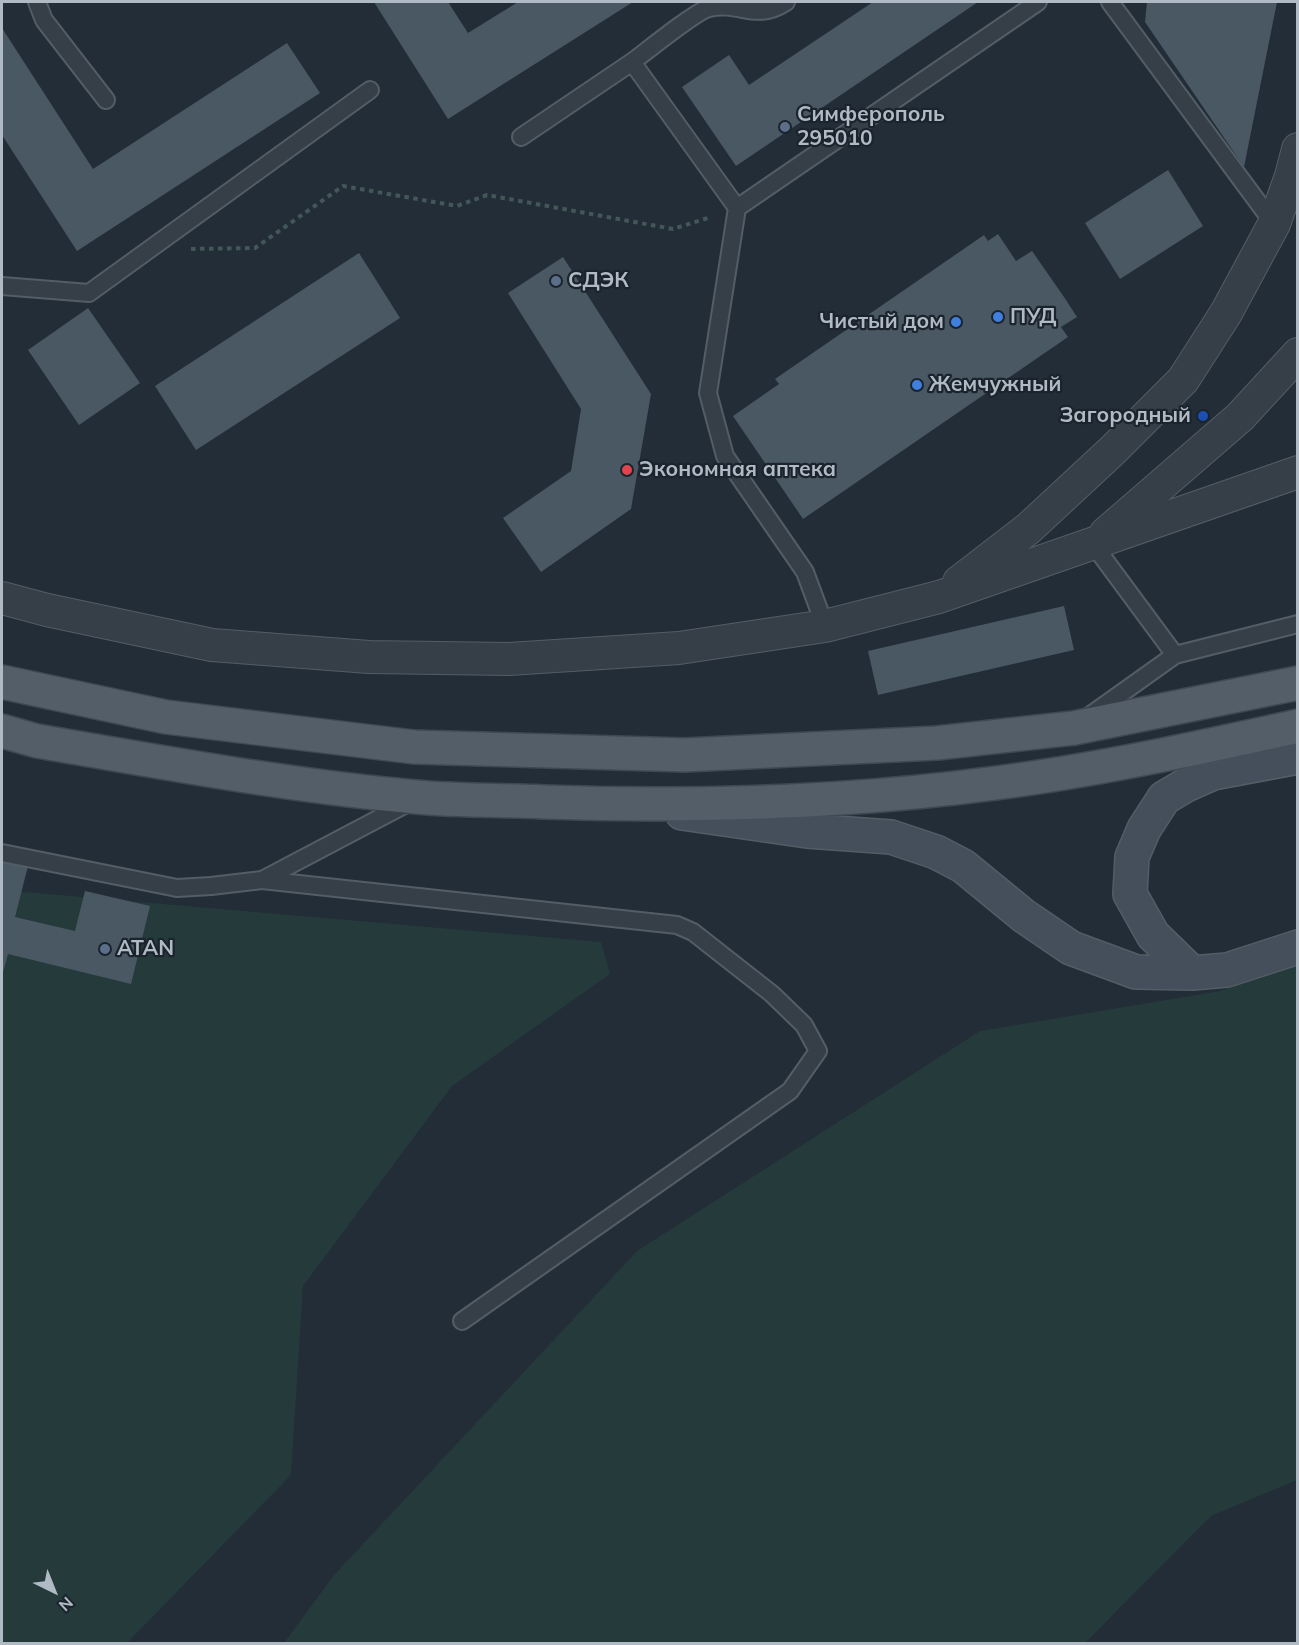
<!DOCTYPE html>
<meta charset="utf-8">
<style>
body{margin:0}
#map{position:relative;width:1299px;height:1645px;overflow:hidden;background:#222d38;font-family:Mulish,sans-serif}
canvas{display:block}
.frame{position:absolute;inset:0;border:3px solid #b0bac5;pointer-events:none}
.north{position:absolute;left:24px;top:1561px;width:60px;height:60px;-webkit-text-stroke:4px #1b242d;paint-order:stroke;rotate:137deg;font-size:16px;font-weight:700;line-height:24px;text-align:center;color:#b0bac5}
.north::after{content:'';display:block;margin:auto;width:21px;height:27px;background:#b0bac5;clip-path:polygon(50% 0,100% 100%,50% 72%,0 100%)}
</style>
<div id="map">
<canvas width="1299" height="1645"></canvas>
<div class="frame"></div>
<div class="north">N</div>
</div>
<script>
const ctx = document.querySelector('canvas').getContext('2d');
ctx.lineJoin = 'round';
function fill(path, color) { ctx.fillStyle = color; ctx.fill(path, 'evenodd'); }
function strokePath(path, color, width, dash) { ctx.strokeStyle = color; ctx.lineWidth = width; ctx.lineCap = dash ? 'butt' : 'round'; ctx.setLineDash(dash || []); ctx.stroke(path); }
function drawText(font, color, halo, rows, align = 'center') {
  ctx.font = font + ' Mulish,sans-serif'; ctx.lineWidth = 4.5; ctx.setLineDash([]); ctx.textBaseline = 'middle'; ctx.strokeStyle = halo; ctx.fillStyle = color; for (const [text, x, y, turn = 0] of rows) {
    ctx.save(); ctx.translate(x, y); ctx.rotate((+turn || 0) * Math.PI / 180); ctx.textAlign = isNaN(turn) ? turn : align; if (halo) ctx.strokeText(text, 0, 0); ctx.fillText(text, 0, 0); ctx.restore();
  }
}
fill(new Path2D(`
 M 2,890 L 601,942 L 610,974 L 452,1086 L 303,1286 L 291,1475 L 127,1643 L 2,1643 Z
 M 1297,966 L 1297,1480 L 1211,1516 L 1085,1643 L 284,1643 L 334,1575 L 637,1251 L 980,1031 L 1220,991 Z`), '#253a3a');
fill(new Path2D(`
 M 374,2 L 448,2 L 468,33 L 518,2 L 633,2 L 448,119 Z
 M 873,2 L 978,2 L 736,166 L 682,87 L 729,55 L 749,85 Z
 M 1147,2 L 1277,2 L 1244,167 L 1145,22 Z
 M 2,28 L 93,169 L 287,43 L 320,93 L 77,251 L 2,135 Z
 M 1168,170 L 1203,226 L 1120,279 L 1085,223 Z
 M 998,234 L 1016,261 L 1032,251 L 1064,297 L 1077,317 L 1061,327 L 1068,337 L 803,519 L 733,416 L 779,384 L 775,379 L 984,235 L 988,241 Z
 M 359,253 L 400,318 L 196,450 L 155,386 Z
 M 563,257 L 651,394 L 631,509 L 541,572 L 503,518 L 571,471 L 581,409 L 508,293 Z
 M 88,308 L 140,383 L 79,425 L 28,350 Z
 M 1064,606 L 1074,650 L 878,695 L 868,651 Z
 M 2,860 L 28,866 L 15,917 L 75,931 L 85,891 L 150,906 L 131,984 L 8,954 L 2,976 Z`), '#4a5864');
const lane = new Path2D(`
 M 37,2 L 44,20 L 106,100
 M 1110,2 L 1274,224
 M 632,62 C 647,51 696,11 709,8 C 741,1 755,22 786,2
 M 521,137 L 632,62 L 737,208
 M 2,286 L 89,293 L 370,90
 M 1093,544 L 1175,655
 M 825,626 L 805,572 L 725,456 L 708,393 L 737,208 L 1038,2
 M 1088,717 L 1175,655 L 1298,624
 M 2,853 L 177,888 L 211,886 L 262,880 L 412,801
 M 262,880 L 677,925 L 693,932 L 772,994 L 804,1025 L 818,1051 L 790,1091 L 462,1321`);
const street = new Path2D(`
 M 1106,533 L 1240,417 L 1298,354
 M 959,582 L 1029,528 L 1113,450 L 1183,380 L 1226,313 L 1274,224 L 1291,176 L 1298,149
 M 2,598 L 47,610 L 212,645 L 369,657 L 509,659 L 679,648 L 825,626 L 939,597 L 1298,472`);
const secondary = new Path2D(`
 M 682,813 L 807,831 L 891,837 L 936,852 L 963,866 L 1024,916 L 1071,948 L 1136,972 L 1192,973 L 1227,970 L 1298,947
 M 1192,973 L 1153,935 L 1130,894 L 1132,857 L 1144,829 L 1164,798 L 1186,785 L 1213,773 L 1298,757`);
const primary = new Path2D(`
 M 2,682 L 166,717 L 414,747 L 685,755 L 937,743 L 1074,728 L 1298,683
 M 2,731 L 37,741 C 163,762 289,786 416,797 C 459,801 502,800 544,802 C 695,807 846,803 996,783 C 1098,770 1198,748 1298,726`);
strokePath(lane, '#535d66', 20);
strokePath(street, '#535d66', 34);
strokePath(secondary, '#535d66', 36);
strokePath(primary, '#3f4852', 36);
strokePath(new Path2D(`
 M 191,249 L 255,248 L 343,186 L 457,206 L 487,195 L 673,229 L 711,217`), '#445758', 4, [4.5, 4.5]);
strokePath(lane, '#363f48', 16);
strokePath(street, '#363f48', 32);
strokePath(secondary, '#444f5b', 33);
strokePath(primary, '#545e68', 33);
for (const [x, y, r, color] of [
 [785,127,6,"#5c6f8a"],
 [556,281,6,"#5c6f8a"],
 [998,317,6,"#3f7fe0"],
 [956,322,6,"#3f7fe0"],
 [917,385,6,"#3f7fe0"],
 [1203,416,6,"#1a4fb4"],
 [627,470,6,"#e0444e"],
 [105,949,6,"#5c6f8a"]
]) { const dot = new Path2D(); dot.arc(x, y, r, 0, 2 * Math.PI); ctx.fillStyle = color; ctx.fill(dot); strokePath(dot, '#1b242d', 2); }
drawText('bold 21px', '#b0bac5', '#1b242d', [
 ["Симферополь",797,115],
 ["295010",797,139],
 ["СДЭК",568,281],
 ["ПУД",1010,317],
 ["Чистый дом",944,322,"right"],
 ["Жемчужный",929,385],
 ["Загородный",1191,416,"right"],
 ["Экономная аптека",639,470],
 ["ATAN",117,949]
], 'left');
</script>
